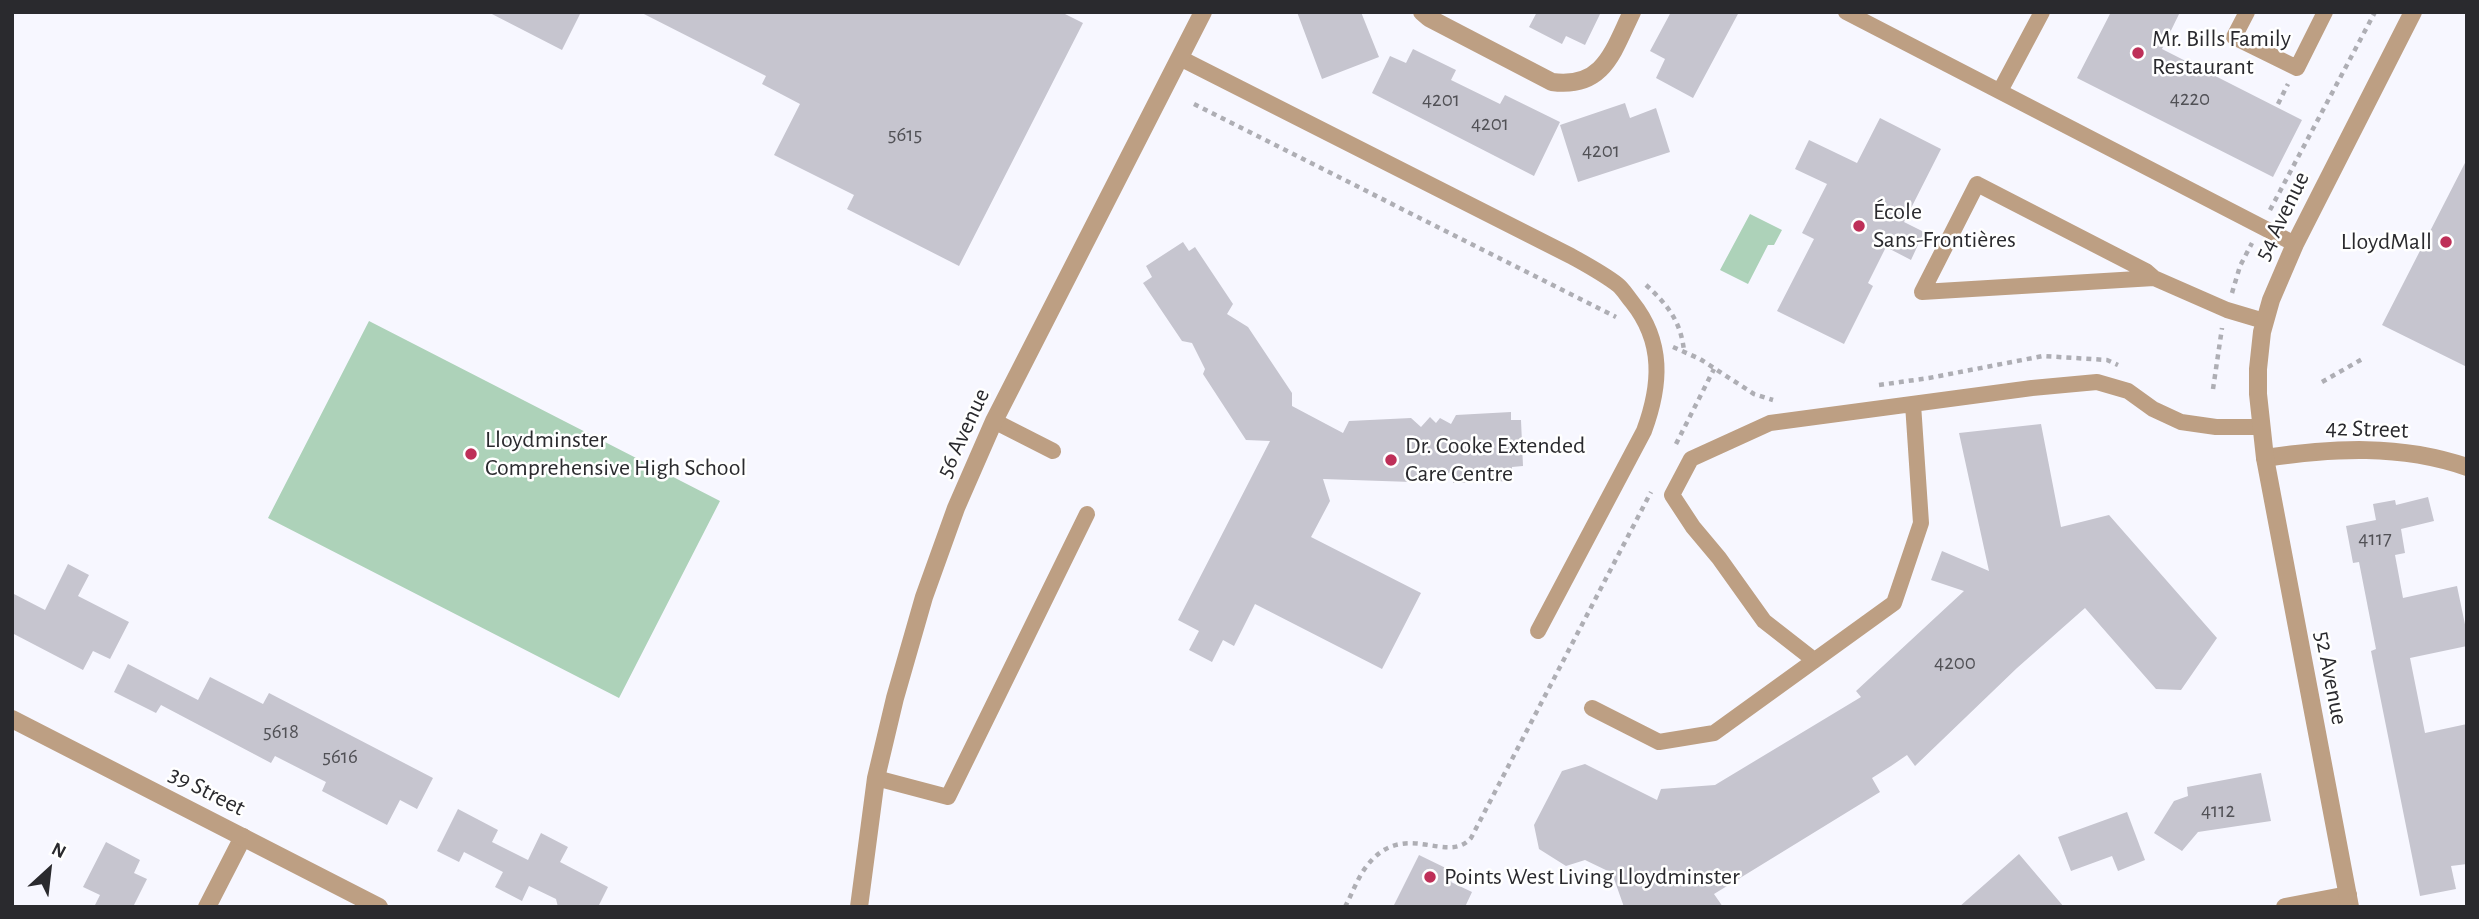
<!DOCTYPE html>
<meta charset="utf-8">
<style>
body{margin:0}
#map{position:relative;width:2479px;height:919px;overflow:hidden;background:#f7f7ff;font-family:"Alegreya Sans",sans-serif}
canvas{display:block}
.frame{position:absolute;inset:0;border:14px solid #2a2a2e;pointer-events:none}
.north{position:absolute;left:14px;top:835px;width:70px;height:70px;-webkit-text-stroke:5px #fff;paint-order:stroke;rotate:27deg;font-size:19px;font-weight:700;line-height:28px;text-align:center;color:#2a2a2e}
.north::after{content:'';display:block;margin:auto;width:24px;height:32px;background:#2a2a2e;clip-path:polygon(50% 0,100% 100%,50% 72%,0 100%)}
</style>
<div id="map">
<canvas width="2479" height="919"></canvas>
<div class="frame"></div>
<div class="north">N</div>
</div>
<script>
const ctx = document.querySelector('canvas').getContext('2d');
ctx.lineJoin = 'round';
function fill(path, color) { ctx.fillStyle = color; ctx.fill(path, 'evenodd'); }
function strokePath(path, color, width, dash) { ctx.strokeStyle = color; ctx.lineWidth = width; ctx.lineCap = dash ? 'butt' : 'round'; ctx.setLineDash(dash || []); ctx.stroke(path); }
function drawText(font, color, halo, rows, align = 'center') {
  ctx.font = font + ' "Alegreya Sans",sans-serif'; ctx.lineWidth = 5; ctx.setLineDash([]); ctx.textBaseline = 'middle'; ctx.strokeStyle = halo; ctx.fillStyle = color; for (const [text, x, y, turn = 0] of rows) {
    ctx.save(); ctx.translate(x, y); ctx.rotate((+turn || 0) * Math.PI / 180); ctx.textAlign = isNaN(turn) ? turn : align; if (halo) ctx.strokeText(text, 0, 0); ctx.fillText(text, 0, 0); ctx.restore();
  }
}
fill(new Path2D(`
 M 1750,214 L 1782,230 L 1774,245 L 1768,245 L 1748,284 L 1720,270 Z
 M 369,321 L 720,501 L 619,698 L 268,518 Z`), '#add2b9');
fill(new Path2D(`
 M 488,12 L 581,12 L 562,50 Z
 M 640,12 L 1061,12 L 1083,23 L 959,266 L 847,209 L 854,195 L 774,155 L 800,104 L 762,84 L 766,76 Z
 M 1297,12 L 1361,12 L 1379,57 L 1322,79 Z
 M 1537,12 L 1601,12 L 1585,45 L 1566,36 L 1562,44 L 1529,27 Z
 M 1671,12 L 1739,12 L 1693,98 L 1656,78 L 1665,59 L 1650,51 Z
 M 2111,12 L 2180,12 L 2162,49 L 2302,120 L 2273,177 L 2077,78 Z
 M 1413,49 L 1456,70 L 1451,80 L 1500,104 L 1505,95 L 1560,122 L 1534,176 L 1372,93 L 1390,56 L 1406,63 Z
 M 1625,103 L 1630,118 L 1656,108 L 1670,152 L 1578,182 L 1560,125 Z
 M 1880,118 L 1941,149 L 1904,222 L 1924,232 L 1911,260 L 1886,247 L 1868,283 L 1873,286 L 1844,344 L 1777,311 L 1814,239 L 1802,233 L 1827,184 L 1795,169 L 1809,140 L 1857,163 Z
 M 2467,159 L 2467,367 L 2382,325 Z
 M 1183,242 L 1189,251 L 1195,247 L 1233,304 L 1227,314 L 1248,327 L 1292,393 L 1292,406 L 1343,433 L 1349,421 L 1411,418 L 1421,427 L 1430,417 L 1436,423 L 1440,418 L 1451,424 L 1456,415 L 1511,412 L 1511,420 L 1521,420 L 1523,466 L 1512,467 L 1512,481 L 1453,483 L 1453,473 L 1416,475 L 1412,482 L 1323,479 L 1330,501 L 1311,537 L 1421,593 L 1382,669 L 1255,604 L 1234,646 L 1223,640 L 1212,662 L 1189,650 L 1199,631 L 1178,620 L 1270,441 L 1246,440 L 1203,374 L 1205,369 L 1192,343 L 1182,341 L 1143,283 L 1152,277 L 1146,266 Z
 M 2041,424 L 2061,527 L 2109,515 L 2217,638 L 2181,690 L 2156,689 L 2085,608 L 2017,668 L 1915,766 L 1907,755 L 1891,766 L 1872,778 L 1880,792 L 1714,894 L 1723,907 L 1624,907 L 1612,873 L 1585,860 L 1566,866 L 1539,849 L 1534,825 L 1562,771 L 1585,764 L 1657,800 L 1661,789 L 1715,785 L 1861,697 L 1856,691 L 1964,591 L 1931,580 L 1942,551 L 1989,571 L 1959,433 Z
 M 2428,497 L 2434,521 L 2401,529 L 2405,553 L 2395,555 L 2403,598 L 2457,586 L 2467,634 L 2467,646 L 2410,658 L 2425,733 L 2467,724 L 2467,864 L 2451,866 L 2456,889 L 2420,896 L 2371,651 L 2376,649 L 2359,562 L 2353,563 L 2346,526 L 2376,520 L 2373,504 L 2395,500 L 2396,505 Z
 M 68,564 L 89,575 L 78,596 L 129,622 L 110,659 L 93,651 L 83,670 L 12,633 L 12,593 L 45,610 Z
 M 128,664 L 198,700 L 210,677 L 263,704 L 269,693 L 433,778 L 417,809 L 400,800 L 387,825 L 322,791 L 326,782 L 275,756 L 271,763 L 161,705 L 156,713 L 114,692 Z
 M 2261,773 L 2271,821 L 2198,832 L 2182,851 L 2154,833 L 2174,801 L 2188,796 L 2187,787 Z
 M 458,809 L 498,830 L 492,842 L 528,860 L 541,833 L 568,847 L 560,862 L 608,887 L 598,907 L 558,907 L 556,899 L 529,886 L 522,901 L 495,887 L 503,872 L 464,852 L 459,862 L 437,851 Z
 M 2127,812 L 2145,860 L 2118,871 L 2112,856 L 2071,871 L 2058,837 Z
 M 106,842 L 140,860 L 134,873 L 147,879 L 133,907 L 94,907 L 100,895 L 83,887 Z
 M 2019,854 L 2064,907 L 1959,907 Z
 M 1419,855 L 1456,873 L 1451,882 L 1472,892 L 1465,907 L 1393,907 Z`), '#c6c5cf');
strokePath(new Path2D(`
 M 1194,104 L 1616,317
 M 2278,104 L 2288,84
 M 2270,210 L 2375,12
 M 1646,285 C 1668,305 1681,322 1684,351
 M 2232,293 L 2240,266 L 2252,243
 M 1673,347 L 1700,359 L 1754,394 L 1773,400
 M 2322,382 L 2364,358
 M 1879,385 L 1929,378 L 2043,356 L 2107,360 L 2118,365
 M 2213,389 L 2222,328
 M 1676,444 L 1714,369
 M 1345,907 C 1352,894 1357,879 1366,867 C 1403,817 1447,866 1471,838 L 1651,492`), '#aeaeb4', 4.5, [5, 5]);
strokePath(new Path2D(`
 M 1846,12 L 2295,244
 M 2247,12 L 2234,37 L 2297,68 L 2325,12
 M 1180,58 L 1571,256 C 1587,265 1604,274 1618,285 C 1623,289 1627,296 1632,302 C 1664,342 1661,385 1644,431 L 1538,631
 M 2000,91 L 2042,12
 M 2154,278 L 1922,292 L 1977,184 L 2146,271 L 2154,278 L 2227,310 L 2264,321
 M 994,421 L 1053,451
 M 1814,660 L 1764,621 L 1719,558 L 1693,527 L 1672,495 L 1691,459 L 1770,423 L 2032,388 L 2097,382 L 2128,391 L 2153,409 L 2181,422 L 2216,427 L 2260,427
 M 1592,708 L 1659,742 L 1714,733 L 1894,603 L 1921,523 L 1913,404
 M 876,778 L 948,797 L 1087,514`), '#bd9f83', 16);
strokePath(new Path2D(`
 M 1422,12 L 1429,18 L 1552,82 C 1604,89 1613,51 1632,12
 M 2265,458 C 2333,448 2400,444 2467,467
 M 207,907 L 243,837
 M 2285,907 L 2348,895`), '#bd9f83', 18);
strokePath(new Path2D(`
 M 12,719 L 379,907
 M 859,907 L 876,778 L 895,698 L 924,597 L 956,508 L 994,421 L 1203,12
 M 2350,907 L 2265,458 L 2258,394 L 2258,369 L 2262,332 L 2271,300 L 2295,244 L 2413,12`), '#bd9f83', 18);
for (const [x, y, r, color] of [
 [2138,53,7,"#be2f58"],
 [1859,226,7,"#be2f58"],
 [2446,242,7,"#be2f58"],
 [471,454,7,"#be2f58"],
 [1391,460,7,"#be2f58"],
 [1430,877,7,"#be2f58"]
]) { const dot = new Path2D(); dot.arc(x, y, r, 0, 2 * Math.PI); ctx.fillStyle = color; ctx.fill(dot); strokePath(dot, '#fff', 2.5); }
drawText('21px', '#515156', null, [
 ["4220",2190,99],
 ["4201",1441,100],
 ["4201",1490,124],
 ["5615",905,135],
 ["4201",1601,151],
 ["4117",2375,539],
 ["4200",1955,663],
 ["5618",281,732],
 ["5616",340,757],
 ["4112",2218,811]
]);
drawText('24px', '#2a2a2e', '#fff', [
 ["Mr. Bills Family",2152,39],
 ["Restaurant",2152,67],
 ["École",1873,212],
 ["Sans-Frontières",1873,240],
 ["LloydMall",2432,242,"right"],
 ["Lloydminster",485,440],
 ["Comprehensive High School",485,468],
 ["Dr. Cooke Extended",1405,446],
 ["Care Centre",1405,474],
 ["Points West Living Lloydminster",1444,877]
], 'left');
drawText('24px', '#2a2a2e', '#fff', [
 ["54 Avenue",2282,216,-64],
 ["42 Street",2367,429,2],
 ["56 Avenue",963,433,-65],
 ["52 Avenue",2331,678,79],
 ["39 Street",207,791,27]
]);
</script>
